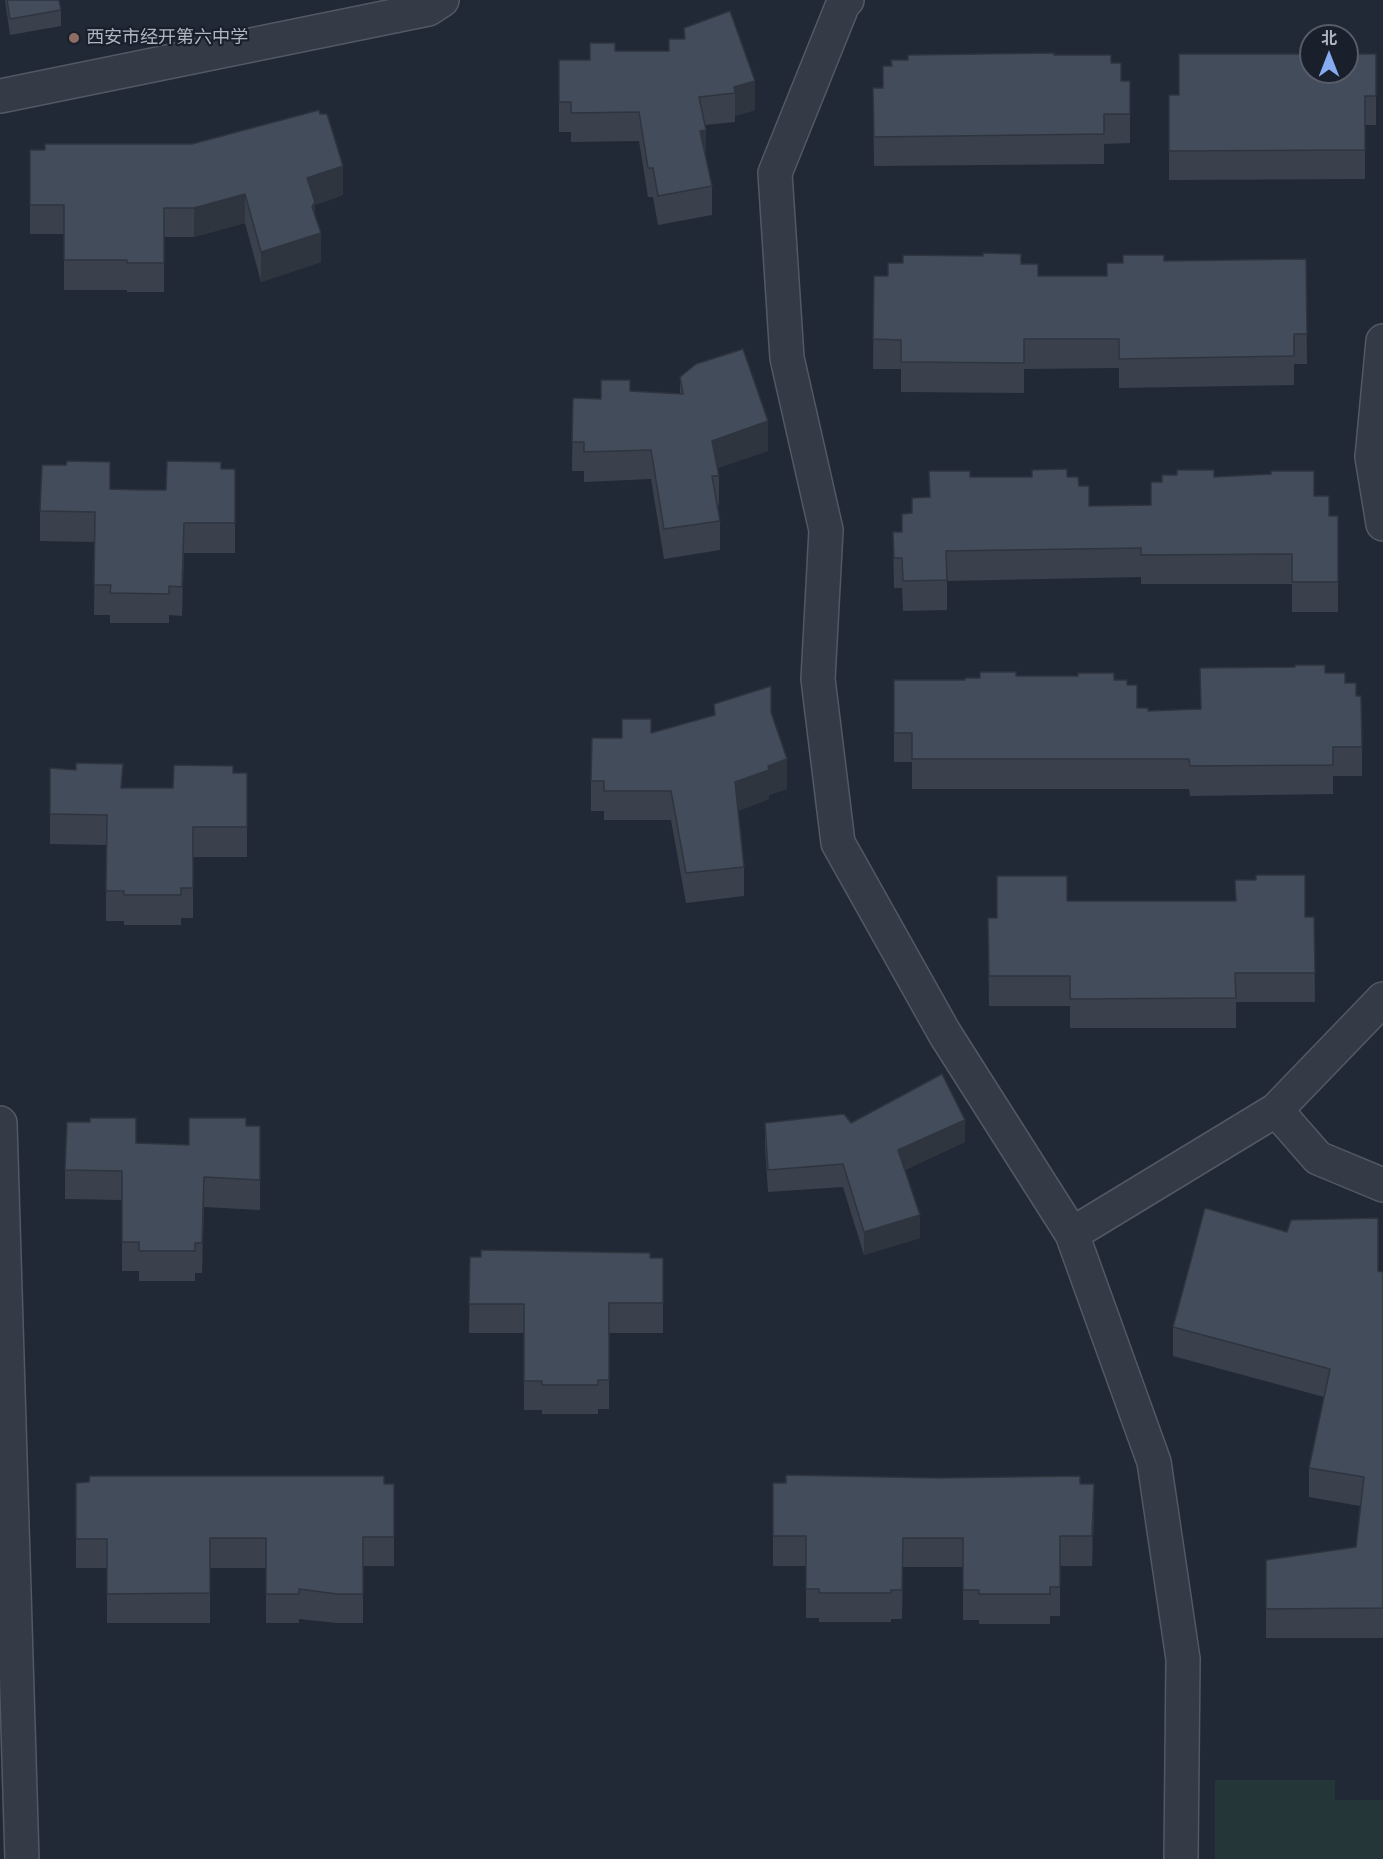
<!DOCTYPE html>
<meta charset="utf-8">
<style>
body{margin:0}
#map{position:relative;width:1383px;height:1859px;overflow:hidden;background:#212936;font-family:Inter,"Noto Sans SC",sans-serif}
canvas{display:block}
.north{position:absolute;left:1299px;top:24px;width:60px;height:60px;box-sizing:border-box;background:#1a202b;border:2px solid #565c68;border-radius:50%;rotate:0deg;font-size:16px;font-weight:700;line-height:24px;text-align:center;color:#afb6c3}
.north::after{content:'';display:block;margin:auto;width:21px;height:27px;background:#87abf0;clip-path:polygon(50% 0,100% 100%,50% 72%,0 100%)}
</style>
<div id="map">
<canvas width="1383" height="1859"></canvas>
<div class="north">北</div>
</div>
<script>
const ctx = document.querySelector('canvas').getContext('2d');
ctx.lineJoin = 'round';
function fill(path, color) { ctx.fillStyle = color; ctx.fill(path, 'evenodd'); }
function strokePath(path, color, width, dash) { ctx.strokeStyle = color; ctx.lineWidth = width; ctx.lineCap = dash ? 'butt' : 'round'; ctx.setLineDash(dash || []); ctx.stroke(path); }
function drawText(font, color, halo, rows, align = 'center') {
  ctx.font = font + ' Inter,"Noto Sans SC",sans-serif'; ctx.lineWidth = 4.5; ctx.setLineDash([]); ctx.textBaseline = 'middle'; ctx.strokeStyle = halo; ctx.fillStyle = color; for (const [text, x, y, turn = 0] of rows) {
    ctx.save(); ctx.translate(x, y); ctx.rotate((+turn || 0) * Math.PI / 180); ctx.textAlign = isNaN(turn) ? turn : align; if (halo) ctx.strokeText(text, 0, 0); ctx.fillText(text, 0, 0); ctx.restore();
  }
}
fill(new Path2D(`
 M 1215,1780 L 1335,1780 L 1335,1800 L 1383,1800 L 1383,1859 L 1215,1859 Z`), '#243638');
const minor = new Path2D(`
 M 847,0 L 843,4 L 775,173 L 787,358 L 826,530 L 818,679 L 838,843 L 945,1034 L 1072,1234 L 1154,1462 L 1183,1659 L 1181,1859
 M 0,96 L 428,9 L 442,0
 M 1383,341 L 1372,457 L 1383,524
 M 1276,1110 L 1318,1158 L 1383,1185
 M 0,1123 L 22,1859
 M 1072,1234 L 1276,1110 L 1383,999`);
strokePath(minor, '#525964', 36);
strokePath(minor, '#353b46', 33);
fill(new Path2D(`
 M 5,0 L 59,0 L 61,10 L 61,26 L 10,35 Z
 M 684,28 L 755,110 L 735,116 L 735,122 L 705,125 L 706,159 L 712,186 L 712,215 L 658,225 L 653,197 L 648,197 L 639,141 L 571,142 L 571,132 L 559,132 L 559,60 L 590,60 L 615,51 L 669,51 L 684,39 Z
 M 1376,54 L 1376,125 L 1365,125 L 1365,179 L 1169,180 L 1169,95 L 1179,95 Z
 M 1054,55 L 1111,63 L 1121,81 L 1130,114 L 1130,143 L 1104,144 L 1104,164 L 874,166 L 873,88 L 883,88 L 891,66 Z
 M 30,150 L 343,195 L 315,205 L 315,216 L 321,262 L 261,282 L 245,223 L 194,237 L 164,237 L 164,292 L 127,292 L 127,290 L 64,290 L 64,234 L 30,234 Z
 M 1306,259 L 1307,364 L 1294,364 L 1294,385 L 1119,388 L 1119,368 L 1024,369 L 1024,393 L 901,392 L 901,369 L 873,369 L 874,276 L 888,276 L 1021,264 L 1038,276 L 1107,276 L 1123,263 L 1164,261 Z
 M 680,377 L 768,451 L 717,468 L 719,476 L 719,505 L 718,505 L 720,521 L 720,550 L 664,559 L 651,479 L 584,482 L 584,471 L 572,471 L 573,398 L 601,399 L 630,391 L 680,394 Z
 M 221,469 L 235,469 L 235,553 L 184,553 L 182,616 L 169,615 L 169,623 L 110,623 L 110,615 L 94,615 L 95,542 L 40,541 L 40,511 L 110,489 L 166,490 Z
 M 970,477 L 1067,477 L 1079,486 L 1089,506 L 1151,505 L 1162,482 L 1214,477 L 1314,496 L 1329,516 L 1338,516 L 1338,612 L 1292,612 L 1292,584 L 1141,584 L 1141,577 L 947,581 L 947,610 L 903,611 L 902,588 L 894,588 L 893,532 L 902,532 L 929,497 Z
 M 1325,673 L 1345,683 L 1356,696 L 1362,747 L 1362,776 L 1333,776 L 1333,794 L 1190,796 L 1189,789 L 912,789 L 912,762 L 894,762 L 894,680 L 965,680 L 1016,676 L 1114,680 L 1127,685 L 1137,708 L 1148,711 L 1200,709 Z
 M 714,704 L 771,712 L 787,789 L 769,795 L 769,799 L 738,811 L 744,867 L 744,896 L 686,903 L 671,820 L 604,820 L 604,811 L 591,811 L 591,781 L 622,738 L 651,733 L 714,716 Z
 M 50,768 L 123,788 L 173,788 L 233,773 L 247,773 L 247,857 L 193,857 L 193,918 L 181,918 L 181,925 L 124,925 L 124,921 L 106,921 L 106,845 L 50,844 Z
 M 1067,901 L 1314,917 L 1315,1002 L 1236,1002 L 1236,1028 L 1070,1028 L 1070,1006 L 989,1006 L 988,918 L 997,918 Z
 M 765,1123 L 851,1123 L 965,1142 L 905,1170 L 920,1238 L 864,1255 L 843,1187 L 768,1192 L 765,1146 Z
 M 246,1126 L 260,1126 L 260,1210 L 204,1207 L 202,1273 L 195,1273 L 195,1281 L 139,1281 L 139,1271 L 122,1271 L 122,1200 L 65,1199 L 65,1170 L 136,1143 L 189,1145 Z
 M 470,1257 L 663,1258 L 663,1333 L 609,1333 L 609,1409 L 598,1409 L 598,1414 L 542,1414 L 542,1410 L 524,1410 L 524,1333 L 469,1333 Z
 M 1378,1271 L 1383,1272 L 1383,1638 L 1266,1638 L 1266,1560 L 1356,1547 L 1360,1506 L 1309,1497 L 1309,1468 L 1324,1397 L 1173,1356 L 1173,1327 Z
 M 76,1483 L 394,1484 L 394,1566 L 363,1566 L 363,1623 L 337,1623 L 299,1619 L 299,1623 L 266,1623 L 266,1568 L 210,1568 L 210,1623 L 107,1623 L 107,1568 L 76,1568 Z
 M 773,1483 L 1080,1484 L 1094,1513 L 1092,1566 L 1060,1566 L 1060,1616 L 1050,1616 L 1050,1624 L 979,1624 L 979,1620 L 963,1620 L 963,1567 L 903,1567 L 902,1619 L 891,1619 L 891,1622 L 819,1622 L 819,1618 L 806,1618 L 806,1566 L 773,1566 Z`), '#3a414d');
fill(new Path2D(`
 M 755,81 L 755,110 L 735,116 L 735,93 L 734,87 Z
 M 706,130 L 706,159 L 700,131 Z
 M 343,166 L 343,195 L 315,205 L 315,231 L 321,233 L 321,262 L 261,282 L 261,252 L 307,178 Z
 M 245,194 L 245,223 L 194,237 L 194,208 Z
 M 768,421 L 768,451 L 712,470 L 712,441 Z
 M 184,523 L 184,553 L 182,616 L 182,587 Z
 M 787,759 L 787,789 L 769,795 L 769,799 L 735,812 L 735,782 L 768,766 Z
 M 965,1120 L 965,1142 L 898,1173 L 898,1150 Z
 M 204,1177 L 204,1207 L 202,1273 L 202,1243 Z
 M 920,1215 L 920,1238 L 864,1255 L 864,1232 Z
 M 1094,1484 L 1094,1513 L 1092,1566 L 1092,1536 Z`), '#2f353f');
const building = new Path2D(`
 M 7,0 L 59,0 L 61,10 L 10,19 Z
 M 730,11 L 755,81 L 734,87 L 735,93 L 699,97 L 706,130 L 700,131 L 712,186 L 658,196 L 653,168 L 648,168 L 639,112 L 571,113 L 571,102 L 559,102 L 559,60 L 590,60 L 590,43 L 615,43 L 615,51 L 669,51 L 669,39 L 685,39 L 684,28 Z
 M 1054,53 L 1054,55 L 1111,55 L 1111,63 L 1121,63 L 1121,81 L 1130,81 L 1130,114 L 1104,114 L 1104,134 L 874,137 L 873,88 L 883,88 L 883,66 L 892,66 L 891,60 L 908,60 L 908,55 Z
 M 1179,54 L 1311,54 L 1311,72 L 1347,72 L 1347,54 L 1376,54 L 1376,96 L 1365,96 L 1365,150 L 1169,151 L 1169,95 L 1179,95 Z
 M 319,110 L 320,114 L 327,114 L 343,166 L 307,178 L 315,202 L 312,207 L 321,233 L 261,252 L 245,194 L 194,208 L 164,208 L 164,263 L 127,263 L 127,260 L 64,260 L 64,205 L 30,205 L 30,150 L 45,150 L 45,144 L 192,144 Z
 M 983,253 L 1021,254 L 1021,264 L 1038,264 L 1038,276 L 1107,276 L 1107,263 L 1123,263 L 1123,255 L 1164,255 L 1164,261 L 1306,259 L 1307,334 L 1294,334 L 1294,356 L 1119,359 L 1119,339 L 1024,339 L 1024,363 L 901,362 L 901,340 L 873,339 L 874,276 L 888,276 L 888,263 L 903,263 L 903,255 L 983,256 Z
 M 743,349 L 768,421 L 712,441 L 719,476 L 712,476 L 720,521 L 664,529 L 651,450 L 584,452 L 584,442 L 572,442 L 573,398 L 601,399 L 601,380 L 630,380 L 630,391 L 683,394 L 680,377 L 696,364 Z
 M 67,461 L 110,462 L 110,489 L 142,490 L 166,490 L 167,461 L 221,462 L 221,469 L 235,469 L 235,523 L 184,523 L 182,587 L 169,586 L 169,594 L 110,593 L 111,585 L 94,585 L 95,512 L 40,511 L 42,465 L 66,465 Z
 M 1067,469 L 1067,477 L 1078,477 L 1079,486 L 1089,486 L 1089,506 L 1151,505 L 1151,482 L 1162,482 L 1162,475 L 1177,475 L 1177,470 L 1214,470 L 1214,477 L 1271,474 L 1271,471 L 1314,471 L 1314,496 L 1329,496 L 1329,516 L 1338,516 L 1338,582 L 1292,582 L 1292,554 L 1141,555 L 1141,548 L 946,551 L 947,580 L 903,581 L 902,558 L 894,558 L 893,532 L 902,532 L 902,514 L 912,513 L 912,498 L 930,497 L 929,471 L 970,471 L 970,477 L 1032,477 L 1032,470 Z
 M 1295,665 L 1325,665 L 1325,673 L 1345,673 L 1345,683 L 1356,683 L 1356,696 L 1361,696 L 1362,747 L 1333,747 L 1333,765 L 1190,766 L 1189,759 L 912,759 L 912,733 L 894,733 L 894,680 L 965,680 L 965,678 L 980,678 L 980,672 L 1016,672 L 1016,676 L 1078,676 L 1078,673 L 1114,673 L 1114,680 L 1127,680 L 1127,685 L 1137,685 L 1137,708 L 1148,708 L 1148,711 L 1201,709 L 1200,668 L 1295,667 Z
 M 771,686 L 771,712 L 787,759 L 768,766 L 769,770 L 735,782 L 744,867 L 686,873 L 671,791 L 604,791 L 604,781 L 591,781 L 592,738 L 622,738 L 622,719 L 651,719 L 651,733 L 715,715 L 714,704 Z
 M 76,763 L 123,764 L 121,788 L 173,788 L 174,765 L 233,766 L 233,773 L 247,773 L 247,827 L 193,827 L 193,888 L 181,888 L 181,895 L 124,895 L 124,891 L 106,891 L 107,815 L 50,814 L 50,768 L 76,770 Z
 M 1256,875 L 1305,875 L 1305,917 L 1314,917 L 1315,973 L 1235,973 L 1236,998 L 1070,999 L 1070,976 L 989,976 L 988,918 L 997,918 L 997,876 L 1067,876 L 1067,901 L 1236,901 L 1235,880 L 1256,880 Z
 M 942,1074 L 965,1120 L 898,1150 L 920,1215 L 864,1232 L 843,1164 L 768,1170 L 765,1123 L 844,1114 L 851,1123 Z
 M 90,1118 L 136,1118 L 136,1143 L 189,1145 L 189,1118 L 246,1118 L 246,1126 L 260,1126 L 260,1180 L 204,1177 L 202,1243 L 195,1243 L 195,1251 L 139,1251 L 139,1242 L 122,1242 L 122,1171 L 65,1170 L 67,1122 L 90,1122 Z
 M 1205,1208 L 1287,1232 L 1291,1220 L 1378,1218 L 1378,1271 L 1383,1272 L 1383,1608 L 1266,1609 L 1266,1560 L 1356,1547 L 1364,1477 L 1309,1468 L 1330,1369 L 1173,1327 Z
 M 481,1250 L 650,1253 L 650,1258 L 663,1258 L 663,1303 L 609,1303 L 609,1380 L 598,1380 L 598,1385 L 542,1385 L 542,1381 L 524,1381 L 524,1304 L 469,1304 L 470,1257 L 481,1257 Z
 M 786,1475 L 937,1478 L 1080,1476 L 1080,1484 L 1094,1484 L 1092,1536 L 1060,1536 L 1060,1587 L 1050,1587 L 1050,1594 L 979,1594 L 979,1590 L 963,1590 L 963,1538 L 903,1538 L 902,1590 L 891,1590 L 891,1593 L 819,1593 L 819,1589 L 806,1589 L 806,1536 L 773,1536 L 773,1483 L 786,1483 Z
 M 90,1476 L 384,1476 L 384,1484 L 394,1484 L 394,1537 L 363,1537 L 363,1594 L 337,1594 L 299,1589 L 299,1594 L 266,1594 L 266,1538 L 210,1538 L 210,1593 L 107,1594 L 107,1539 L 76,1539 L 76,1483 L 89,1482 Z`);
fill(building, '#434c5a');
strokePath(building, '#2f353f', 1.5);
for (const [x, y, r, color] of [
 [74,38,6,"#8d6e63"]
]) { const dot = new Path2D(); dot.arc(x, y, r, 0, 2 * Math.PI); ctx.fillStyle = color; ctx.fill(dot); strokePath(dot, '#1a202b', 2); }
drawText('18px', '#afb6c3', '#1a202b', [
 ["西安市经开第六中学",86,38]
], 'left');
</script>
